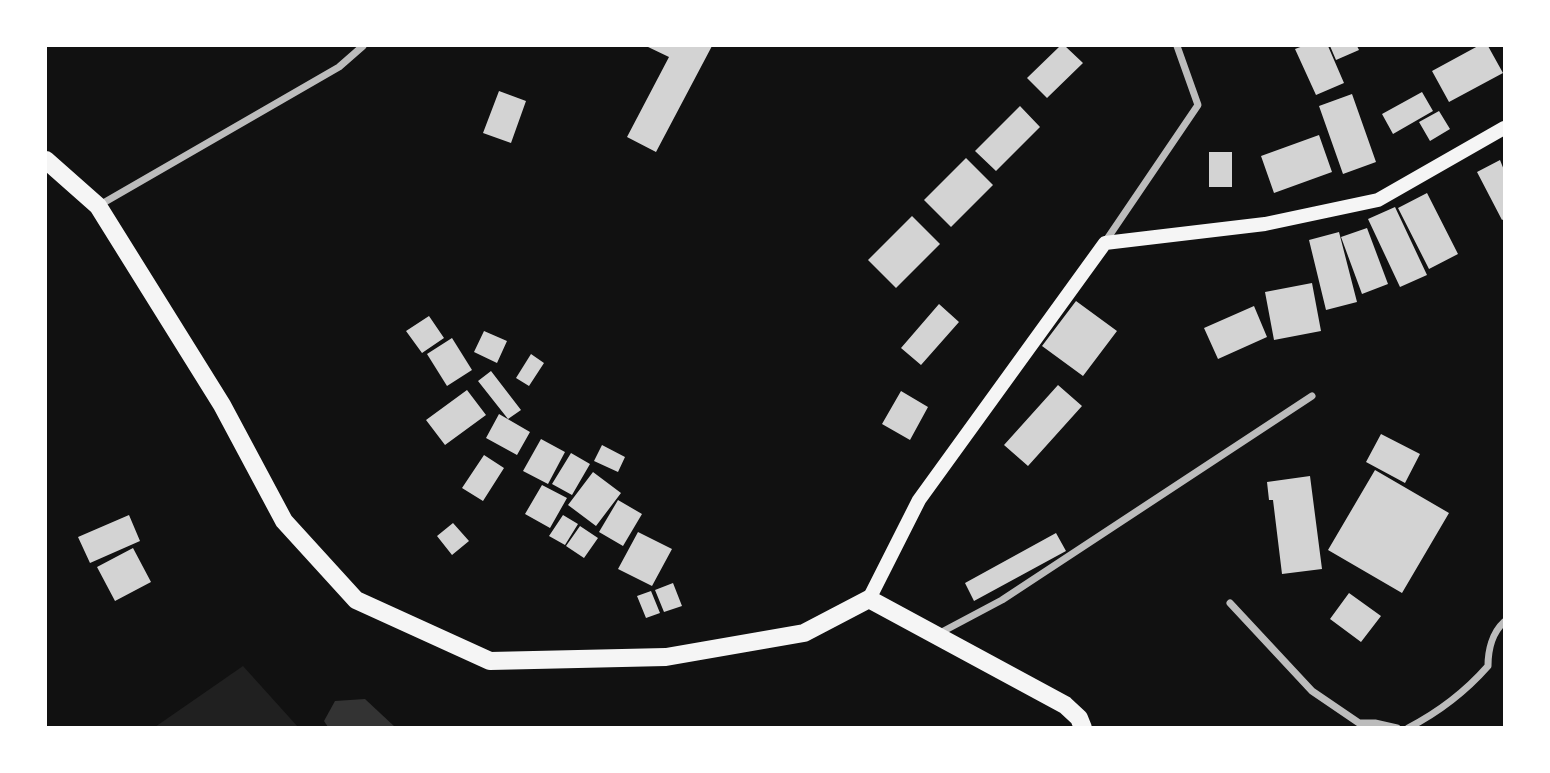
<!DOCTYPE html>
<style>
body{margin:0}
#map{position:relative;width:1550px;height:773px;overflow:hidden;background:#111;font-family:Karla,sans-serif}
canvas{display:block}
.frame{position:absolute;inset:0;border:47px solid #fff;pointer-events:none}
</style>
<div id="map">
<canvas width="1550" height="773"></canvas>
<div class="frame"></div>
</div>
<script>
const ctx = document.querySelector('canvas').getContext('2d');
ctx.lineJoin = 'round';
function fill(path, color) { ctx.fillStyle = color; ctx.fill(path, 'evenodd'); }
function strokePath(path, color, width, dash) { ctx.strokeStyle = color; ctx.lineWidth = width; ctx.lineCap = dash ? 'butt' : 'round'; ctx.setLineDash(dash || []); ctx.stroke(path); }
fill(new Path2D(`
 M 243,666 L 298,727 L 155,727 Z`), '#202020');
fill(new Path2D(`
 M 365,699 L 395,727 L 328,727 L 324,721 L 335,701 Z`), '#333');
fill(new Path2D(`
 M 646,46 L 712,46 L 656,152 L 627,137 L 669,57 Z
 M 1060,46 L 1065,46 L 1083,63 L 1047,98 L 1027,78 Z
 M 1303,46 L 1328,46 L 1344,83 L 1316,95 L 1295,49 Z
 M 1330,46 L 1357,46 L 1359,50 L 1336,60 Z
 M 1478,46 L 1488,46 L 1503,73 L 1449,102 L 1432,71 Z
 M 499,91 L 526,101 L 511,143 L 483,133 Z
 M 1422,92 L 1433,111 L 1393,134 L 1382,114 Z
 M 1352,94 L 1376,162 L 1343,174 L 1319,106 Z
 M 1020,106 L 1040,127 L 996,171 L 975,151 Z
 M 1439,111 L 1450,129 L 1430,141 L 1419,122 Z
 M 1319,135 L 1332,172 L 1274,193 L 1261,156 Z
 M 1209,152 L 1232,152 L 1232,187 L 1209,187 Z
 M 966,158 L 993,185 L 951,227 L 924,200 Z
 M 1500,160 L 1504,170 L 1504,219 L 1502,220 L 1477,172 Z
 M 1427,193 L 1458,254 L 1429,269 L 1398,208 Z
 M 1395,207 L 1427,275 L 1400,287 L 1368,219 Z
 M 912,216 L 940,244 L 896,288 L 868,260 Z
 M 1367,228 L 1388,284 L 1362,294 L 1341,237 Z
 M 1339,232 L 1357,302 L 1326,310 L 1309,240 Z
 M 1312,283 L 1321,331 L 1274,340 L 1265,292 Z
 M 1076,301 L 1117,331 L 1083,376 L 1042,346 Z
 M 939,304 L 959,322 L 921,365 L 901,348 Z
 M 1254,306 L 1267,337 L 1218,359 L 1204,328 Z
 M 429,316 L 444,338 L 422,353 L 406,331 Z
 M 484,331 L 507,341 L 497,363 L 474,352 Z
 M 452,338 L 472,370 L 447,386 L 427,354 Z
 M 531,354 L 544,363 L 529,386 L 516,378 Z
 M 491,371 L 521,410 L 508,419 L 478,381 Z
 M 1058,385 L 1082,406 L 1028,466 L 1004,445 Z
 M 467,390 L 486,415 L 445,445 L 426,420 Z
 M 901,391 L 928,407 L 910,440 L 882,424 Z
 M 499,414 L 530,432 L 517,455 L 486,438 Z
 M 1381,434 L 1420,454 L 1405,483 L 1366,462 Z
 M 541,439 L 565,452 L 548,484 L 523,471 Z
 M 602,445 L 625,457 L 618,472 L 594,461 Z
 M 571,453 L 590,464 L 572,495 L 552,484 Z
 M 484,455 L 504,468 L 483,501 L 462,488 Z
 M 1375,470 L 1449,513 L 1402,593 L 1328,550 Z
 M 593,472 L 621,493 L 596,526 L 568,505 Z
 M 1310,476 L 1322,569 L 1282,574 L 1273,500 L 1269,500 L 1267,482 Z
 M 542,485 L 567,498 L 550,528 L 525,514 Z
 M 618,500 L 642,514 L 623,546 L 599,532 Z
 M 129,515 L 140,541 L 90,563 L 78,537 Z
 M 563,515 L 578,524 L 565,545 L 549,536 Z
 M 453,523 L 469,541 L 452,555 L 437,536 Z
 M 580,526 L 598,538 L 584,558 L 566,546 Z
 M 638,532 L 672,549 L 652,586 L 618,569 Z
 M 1056,533 L 1066,551 L 974,601 L 965,583 Z
 M 133,548 L 151,582 L 115,601 L 97,567 Z
 M 673,583 L 682,606 L 664,612 L 655,590 Z
 M 651,591 L 660,613 L 646,618 L 637,596 Z
 M 1349,593 L 1381,616 L 1361,642 L 1330,619 Z`), '#d3d3d3');
strokePath(new Path2D(`
 M 98,206 L 339,67 L 363,46
 M 1105,242 L 1198,105 L 1177,46
 M 1230,603 L 1312,691 L 1359,723 L 1375,723 L 1397,728
 M 938,634 L 1002,600 L 1312,396
 M 1408,728 C 1437,713 1466,691 1488,666 C 1488,651 1492,633 1504,622`), '#bcbcbc', 7);
strokePath(new Path2D(`
 M 869,599 L 919,500 L 1105,243 L 1265,224 L 1378,200 L 1504,128`), '#f5f5f5', 14);
strokePath(new Path2D(`
 M 46,160 L 98,206 L 222,405 L 284,521 L 356,600 L 490,661 L 666,657 L 804,633 L 869,599 L 1065,705 L 1079,718 L 1083,728`), '#f5f5f5', 18);
</script>
